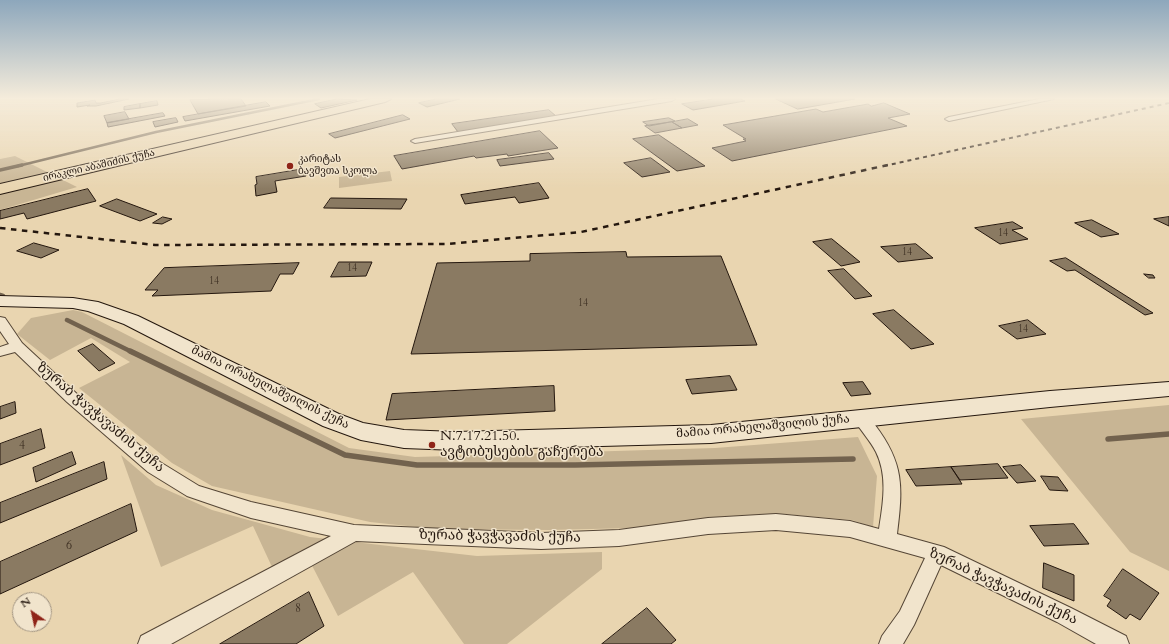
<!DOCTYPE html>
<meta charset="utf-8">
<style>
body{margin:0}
#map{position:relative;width:1169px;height:644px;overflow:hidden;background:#e9d5b0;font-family:Cardo,serif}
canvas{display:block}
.north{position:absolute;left:12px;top:592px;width:40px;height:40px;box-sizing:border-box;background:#f1e4cc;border:1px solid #9f9280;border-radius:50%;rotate:326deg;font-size:11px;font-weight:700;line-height:16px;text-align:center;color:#24170e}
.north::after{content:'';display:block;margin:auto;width:14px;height:18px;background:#8f2418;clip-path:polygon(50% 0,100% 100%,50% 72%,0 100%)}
</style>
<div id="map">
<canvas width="1169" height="644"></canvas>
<div class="north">N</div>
</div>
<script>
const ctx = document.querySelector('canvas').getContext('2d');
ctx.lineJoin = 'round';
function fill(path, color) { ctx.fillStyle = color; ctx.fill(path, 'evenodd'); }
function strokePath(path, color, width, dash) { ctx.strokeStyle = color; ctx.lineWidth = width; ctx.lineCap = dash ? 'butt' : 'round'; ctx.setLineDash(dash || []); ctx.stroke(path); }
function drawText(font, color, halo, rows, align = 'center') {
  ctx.font = font + ' Cardo,"Noto Serif Georgian",serif'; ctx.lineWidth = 3; ctx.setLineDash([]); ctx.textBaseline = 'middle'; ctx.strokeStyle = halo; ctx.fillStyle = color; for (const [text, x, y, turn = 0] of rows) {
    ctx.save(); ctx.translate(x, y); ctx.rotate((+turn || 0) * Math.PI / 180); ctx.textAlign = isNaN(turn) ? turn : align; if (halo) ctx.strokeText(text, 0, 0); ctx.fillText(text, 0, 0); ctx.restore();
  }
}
fill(new Path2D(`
 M 15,156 L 77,187 L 0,210 L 0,159 Z
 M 390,171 L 392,181 L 339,188 L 339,177 Z
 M 73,310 L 82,312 L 349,448 L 415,457 L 715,448 L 858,437 L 877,476 L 873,527 L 852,520 L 784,514 L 717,517 L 634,528 L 549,530 L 436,529 L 370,522 L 212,486 L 172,463 L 79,388 L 130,362 L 91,338 L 50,360 L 17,334 L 31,318 Z
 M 1169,405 L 1169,571 L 1130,552 L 1021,419 Z
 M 121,455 L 156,485 L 212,510 L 310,537 L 477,556 L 602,552 L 602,569 L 507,644 L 464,644 L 413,572 L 338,616 L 304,550 L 272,567 L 253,526 L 161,567 Z`), '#c8b594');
strokePath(new Path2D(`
 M 18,166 L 156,132 L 319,99`), '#72624e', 2.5);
strokePath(new Path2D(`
 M 0,170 L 22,165`), '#72624e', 3.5);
strokePath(new Path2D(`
 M 0,295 L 3,296
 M 67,320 L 132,352`), '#72624e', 4.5);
strokePath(new Path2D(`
 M 130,351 L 345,455 L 417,465 L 575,465 L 853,459
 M 1108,439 L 1169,434`), '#72624e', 5.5);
const building = new Path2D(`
 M 120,99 L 129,99 L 96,106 L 87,106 L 90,105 L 77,107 L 77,103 L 95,100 L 96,103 L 100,103 Z
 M 241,99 L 246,106 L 198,114 L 190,100 Z
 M 337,99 L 357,100 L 321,108 L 315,104 Z
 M 436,99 L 460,99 L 427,107 L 419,103 Z
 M 713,99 L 741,99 L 745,101 L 693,110 L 682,104 Z
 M 776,99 L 855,99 L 798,109 Z
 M 157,101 L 158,105 L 140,108 L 140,104 Z
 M 266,102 L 270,106 L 185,121 L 183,117 Z
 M 884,103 L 910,114 L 888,118 L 907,126 L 732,161 L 712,148 L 746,141 L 743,139 L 746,139 L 723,125 L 816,109 L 823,112 L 868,104 L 871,106 Z
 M 140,104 L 140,108 L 124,110 L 124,107 Z
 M 549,110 L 557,117 L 458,132 L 452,124 Z
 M 125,112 L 129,119 L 107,123 L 104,116 Z
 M 163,113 L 165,116 L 108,127 L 107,123 Z
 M 403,115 L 410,119 L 335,138 L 329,134 Z
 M 176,118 L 178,122 L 155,127 L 153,122 Z
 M 669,118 L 675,121 L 649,126 L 643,122 Z
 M 688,119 L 698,125 L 682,128 L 672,122 Z
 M 672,122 L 682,128 L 655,133 L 645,126 Z
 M 540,131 L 558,148 L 508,156 L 507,154 L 476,158 L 474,156 L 402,169 L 394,156 Z
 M 659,135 L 705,166 L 677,171 L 633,139 Z
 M 549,153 L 554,159 L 500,166 L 497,160 Z
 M 651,158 L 670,172 L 642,177 L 624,163 Z
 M 304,169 L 306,176 L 275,181 L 277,192 L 256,196 L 255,185 L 257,184 L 256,177 Z
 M 539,183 L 549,198 L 519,203 L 515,197 L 465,204 L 461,195 Z
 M 88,189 L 96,201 L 27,219 L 24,213 L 0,219 L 0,211 Z
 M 331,198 L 407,199 L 401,209 L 324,208 Z
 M 117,199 L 157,214 L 140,221 L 100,206 Z
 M 163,217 L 172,219 L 162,224 L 153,223 Z
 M 1169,217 L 1169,226 L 1154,219 Z
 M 1092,220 L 1119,234 L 1101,237 L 1075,223 Z
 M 1013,222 L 1023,228 L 1012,230 L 1028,239 L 1000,244 L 975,228 Z
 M 832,239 L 860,262 L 841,266 L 813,242 Z
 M 34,243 L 59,250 L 41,258 L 17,251 Z
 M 916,244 L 933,258 L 898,262 L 881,247 Z
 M 626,252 L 627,257 L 721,256 L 757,345 L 411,354 L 437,263 L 530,261 L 530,254 Z
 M 1066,258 L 1153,313 L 1145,315 L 1075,270 L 1067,271 L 1050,261 Z
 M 339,262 L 372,262 L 366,276 L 331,277 Z
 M 299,263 L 293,274 L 280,274 L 271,291 L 152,296 L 158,290 L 145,290 L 164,268 Z
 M 844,269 L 872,296 L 855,299 L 828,271 Z
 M 1144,274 L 1153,275 L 1155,278 L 1149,278 Z
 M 894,310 L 934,344 L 911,349 L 873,314 Z
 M 1028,320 L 1046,334 L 1017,339 L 999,326 Z
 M 93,344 L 115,363 L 99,371 L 78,351 Z
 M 730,376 L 737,390 L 692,394 L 686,380 Z
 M 863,382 L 871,394 L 851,396 L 843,383 Z
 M 554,386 L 555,411 L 386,420 L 392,394 Z
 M 15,402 L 16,413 L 0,419 L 0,407 Z
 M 41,429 L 45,448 L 0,465 L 0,444 Z
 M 72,452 L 76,464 L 36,482 L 33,468 Z
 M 104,462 L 107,479 L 0,523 L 0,503 Z
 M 998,464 L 1008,478 L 960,480 L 951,467 Z
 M 1021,465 L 1036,481 L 1017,483 L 1003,467 Z
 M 951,467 L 962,484 L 916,486 L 906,470 Z
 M 1041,476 L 1058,477 L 1068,491 L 1050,490 Z
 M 131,504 L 137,531 L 0,594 L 0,562 Z
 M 1074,524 L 1089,544 L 1044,546 L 1030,526 Z
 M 1044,563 L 1074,575 L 1074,601 L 1043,588 Z
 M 1123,569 L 1159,593 L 1140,620 L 1130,614 L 1126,619 L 1107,606 L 1111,600 L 1104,596 Z
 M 309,592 L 324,626 L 296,644 L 220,644 Z
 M 647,608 L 676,640 L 671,644 L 602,644 Z`);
fill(building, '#8a7a62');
strokePath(building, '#24170e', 1);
const street = new Path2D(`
 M 658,99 L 675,99 L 672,101 L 415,143 L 411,141 L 415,139 Z
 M 1039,99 L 1054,99 L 949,121 L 945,119 L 949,117 Z
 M 0,317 L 5,318 L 22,343 L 77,394 L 160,462 L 199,486 L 251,502 L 354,525 L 541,533 L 619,530 L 708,518 L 776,514 L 850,521 L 879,529 C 883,504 888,476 876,452 C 870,440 860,430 853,418 L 855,414 C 866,411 869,417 875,425 C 904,463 903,487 897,534 L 944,547 L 1071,608 L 1126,636 L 1129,644 L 1096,644 L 1057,622 L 941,565 L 914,625 L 903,644 L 879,644 L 882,636 L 900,611 L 925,558 L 850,537 L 776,530 L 708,534 L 619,546 L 541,549 L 356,541 L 171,644 L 138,644 L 141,636 L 331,536 L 251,518 L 187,496 L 148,472 L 67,402 L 15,352 L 0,356 L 0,347 L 9,344 L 0,331 Z`);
const secondary = new Path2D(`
 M 0,296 L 73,298 L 98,302 L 138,316 L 339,414 L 363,423 L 404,430 L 456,432 L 711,425 L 1050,391 L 1169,382 L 1169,396 L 1050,407 L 711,443 L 456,450 L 404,448 L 361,440 L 323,426 L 124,324 L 88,311 L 73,308 L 0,306 Z`);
const primary = new Path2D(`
 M 370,99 L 391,99 L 385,102 L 0,194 L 0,184 Z`);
strokePath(street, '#554636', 2);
strokePath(secondary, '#24170e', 2);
strokePath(primary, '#24170e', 2);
fill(street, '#f1e4cc');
fill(secondary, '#f1e4cc');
fill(primary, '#e9d5b0');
strokePath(new Path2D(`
 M 884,166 L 1169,103`), '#24170e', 2, [4, 4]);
strokePath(new Path2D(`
 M 0,228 L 155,245 L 446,244 L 581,232 L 888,165`), '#24170e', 2.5, [5.5, 5.5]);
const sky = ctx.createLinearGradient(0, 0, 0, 189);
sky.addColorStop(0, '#8da7bc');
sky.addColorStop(0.52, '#f5ecdb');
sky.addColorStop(1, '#f5ecdb00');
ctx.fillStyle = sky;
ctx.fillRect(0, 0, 1169, 189);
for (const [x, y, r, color] of [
 [290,166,4,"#8f2418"],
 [432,445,4,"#8f2418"]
]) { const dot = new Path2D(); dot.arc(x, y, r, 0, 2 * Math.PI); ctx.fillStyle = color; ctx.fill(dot); strokePath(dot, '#f1e4cc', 1.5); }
drawText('10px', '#24170e', '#f1e4cc', [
 ["კარიტას",298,160],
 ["ბავშვთა სკოლა",298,172]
], 'left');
drawText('10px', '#24170e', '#f1e4cc', [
 ["ირაკლი აბაშიძის ქუჩა",99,166,-13]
]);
drawText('10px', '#3e3023', null, [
 ["14",1003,234],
 ["14",907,253],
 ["14",352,269],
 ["14",214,282],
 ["14",583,304],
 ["14",1023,330]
]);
drawText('12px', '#24170e', '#f1e4cc', [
 ["მამია ორახელაშვილის ქუჩა",270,388,26],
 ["მამია ორახელაშვილის ქუჩა",763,427,-5]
]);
drawText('12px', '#3e3023', null, [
 ["4",22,446],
 ["6",69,546],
 ["8",298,609]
]);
drawText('14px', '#24170e', '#f1e4cc', [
 ["ზურაბ ჭავჭავაძის ქუჩა",100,418,40],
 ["ზურაბ ჭავჭავაძის ქუჩა",500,537,1],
 ["ზურაბ ჭავჭავაძის ქუჩა",1003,587,25]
]);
drawText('14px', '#24170e', '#f1e4cc', [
 ["N.7.17.21.50.",440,437],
 ["ავტობუსების გაჩერება",440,453]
], 'left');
</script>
